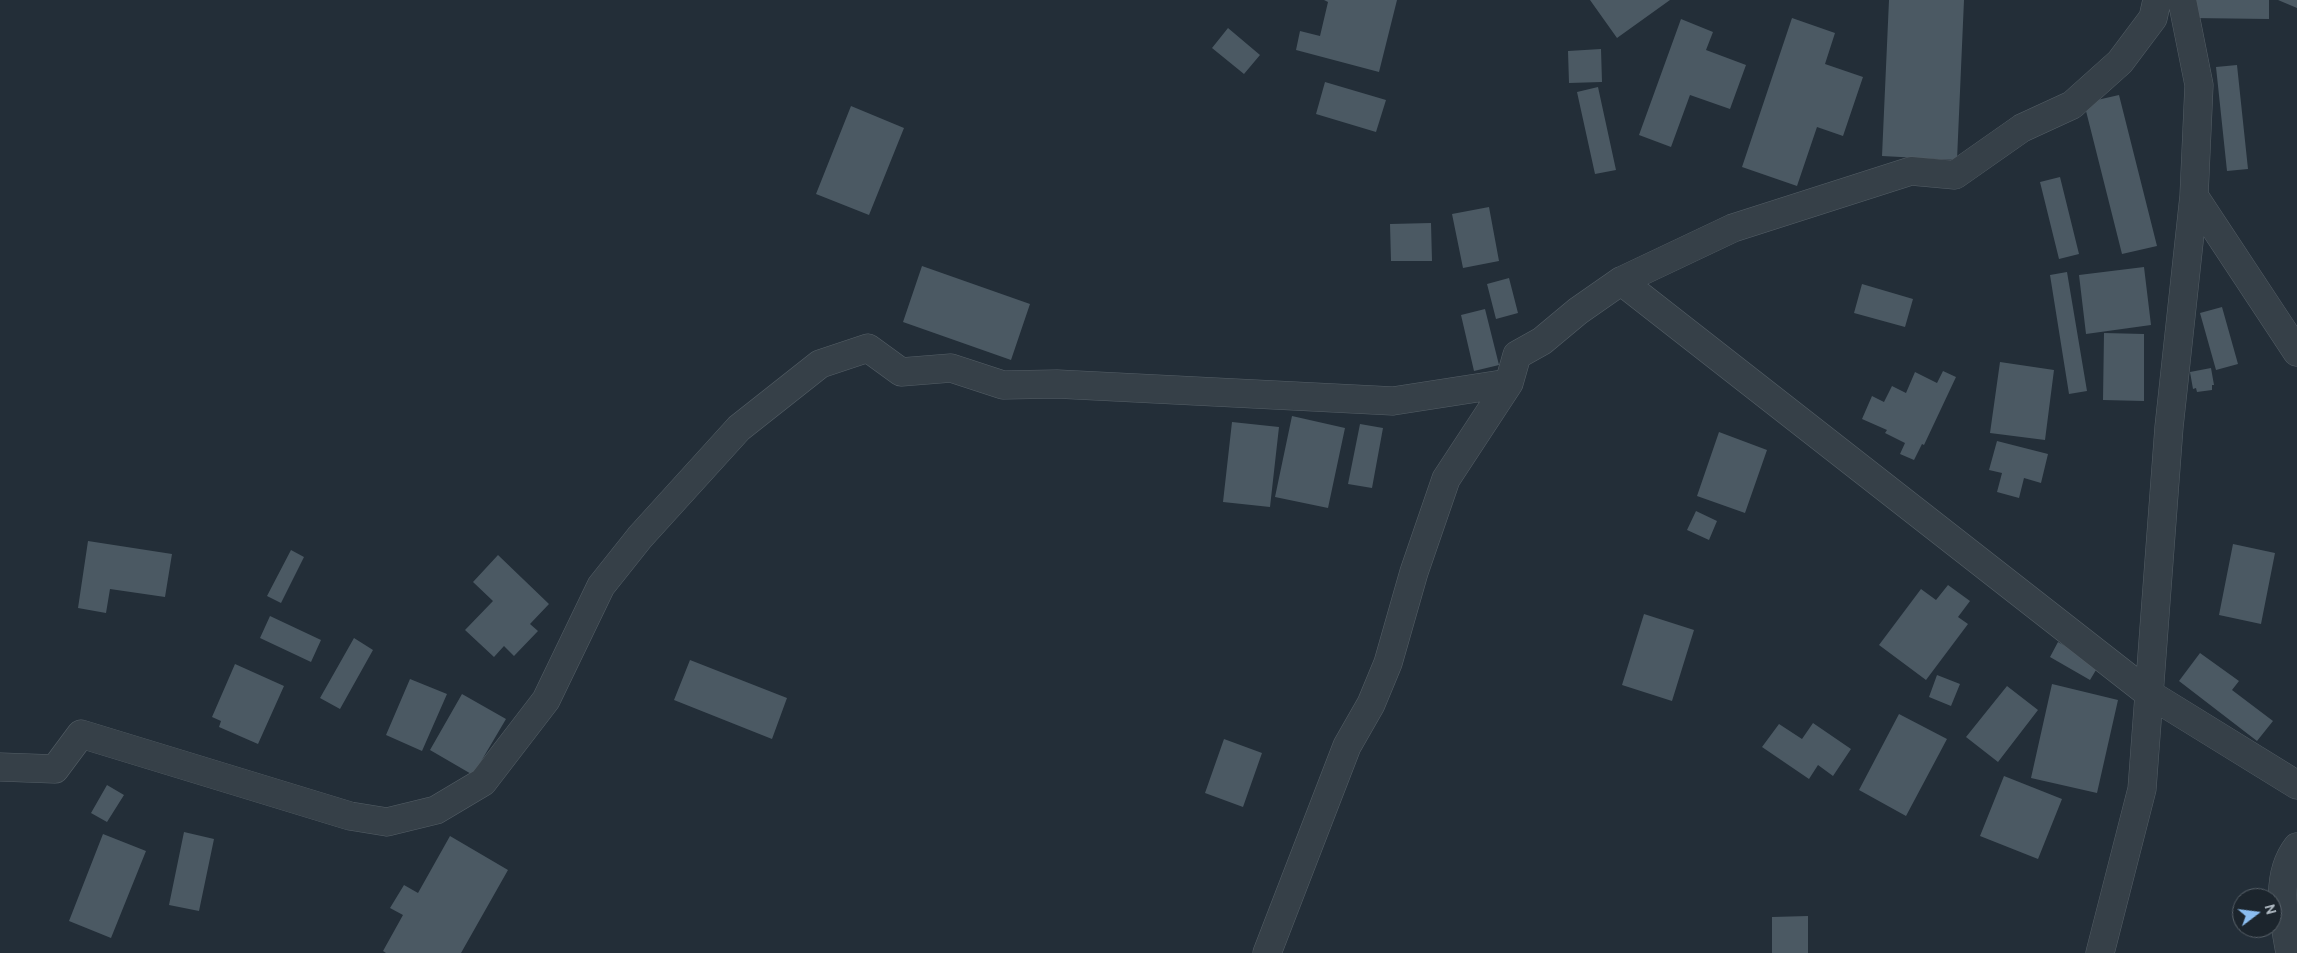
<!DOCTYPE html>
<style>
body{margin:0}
#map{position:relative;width:2297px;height:953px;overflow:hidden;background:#232e38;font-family:Cabin,sans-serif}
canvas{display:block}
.north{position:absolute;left:2232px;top:888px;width:50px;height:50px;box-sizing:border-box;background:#1c252d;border:1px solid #586169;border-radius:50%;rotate:75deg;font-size:14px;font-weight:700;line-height:20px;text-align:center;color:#b1bbc4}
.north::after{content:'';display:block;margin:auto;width:18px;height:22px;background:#8bbdf0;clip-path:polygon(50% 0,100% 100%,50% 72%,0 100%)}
</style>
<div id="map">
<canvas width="2297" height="953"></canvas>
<div class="north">N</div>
</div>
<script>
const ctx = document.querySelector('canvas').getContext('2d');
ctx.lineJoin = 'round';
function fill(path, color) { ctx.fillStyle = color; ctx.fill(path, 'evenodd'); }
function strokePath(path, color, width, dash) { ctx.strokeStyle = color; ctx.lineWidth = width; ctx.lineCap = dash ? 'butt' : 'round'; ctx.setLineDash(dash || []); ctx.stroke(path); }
fill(new Path2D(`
 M 1324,0 L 1397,0 L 1379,72 L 1296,50 L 1300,31 L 1320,36 L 1328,2 Z
 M 1590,0 L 1670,0 L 1617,38 Z
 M 1889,0 L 1964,0 L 1957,160 L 1882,156 Z
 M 2193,0 L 2269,0 L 2269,19 L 2192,18 Z
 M 2278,0 L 2297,0 L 2297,8 Z
 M 1792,18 L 1835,33 L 1825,64 L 1863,77 L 1843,136 L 1817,127 L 1797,186 L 1742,167 Z
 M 1681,19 L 1713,32 L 1706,50 L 1746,65 L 1730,109 L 1690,95 L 1671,147 L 1639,135 Z
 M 1228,28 L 1260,55 L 1244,74 L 1212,48 Z
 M 1601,49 L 1602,82 L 1569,83 L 1568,51 Z
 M 2237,65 L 2248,169 L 2227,171 L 2216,67 Z
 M 1325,82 L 1386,100 L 1376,132 L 1316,114 Z
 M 1598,87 L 1616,170 L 1595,174 L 1577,92 Z
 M 2119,95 L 2157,246 L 2122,254 L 2084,103 Z
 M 851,106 L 904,128 L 869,215 L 816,194 Z
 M 2060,177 L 2079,254 L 2059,259 L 2040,182 Z
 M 1489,207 L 1499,261 L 1463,268 L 1452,214 Z
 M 1431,223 L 1432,261 L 1391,261 L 1390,224 Z
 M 922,266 L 1030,304 L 1011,360 L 903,322 Z
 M 2144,267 L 2151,325 L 2086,334 L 2079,275 Z
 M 2067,272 L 2087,391 L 2069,394 L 2050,275 Z
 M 1509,278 L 1518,313 L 1496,319 L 1487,284 Z
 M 1862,284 L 1913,299 L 1905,327 L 1854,313 Z
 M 2222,307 L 2238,364 L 2216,370 L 2200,313 Z
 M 1485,309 L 1499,365 L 1474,371 L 1461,315 Z
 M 2104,333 L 2144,334 L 2144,401 L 2103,400 Z
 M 2000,362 L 2054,370 L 2045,440 L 1990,433 Z
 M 2211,368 L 2214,385 L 2212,385 L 2212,390 L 2197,392 L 2196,388 L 2193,389 L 2190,372 Z
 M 1943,371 L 1956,377 L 1924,445 L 1922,444 L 1914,460 L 1900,454 L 1905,443 L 1885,433 L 1887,430 L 1862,419 L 1872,396 L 1884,402 L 1892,386 L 1906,393 L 1915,372 L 1937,383 Z
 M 1292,416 L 1345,428 L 1328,508 L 1275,497 Z
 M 1232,422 L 1279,427 L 1270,507 L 1223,502 Z
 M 1360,424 L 1383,428 L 1372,488 L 1348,484 Z
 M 1719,432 L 1767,450 L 1745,513 L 1697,496 Z
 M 1997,441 L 2048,454 L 2041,483 L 2024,478 L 2019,498 L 1997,492 L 2002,473 L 1989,470 Z
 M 1696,511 L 1717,521 L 1709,540 L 1687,530 Z
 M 88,541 L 172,554 L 165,597 L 110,589 L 106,613 L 78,608 Z
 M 2233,544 L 2275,553 L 2261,624 L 2219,615 Z
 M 291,550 L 304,557 L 281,603 L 267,596 Z
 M 498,555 L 549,604 L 530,624 L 538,631 L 514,656 L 504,646 L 494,657 L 465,630 L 493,601 L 473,582 Z
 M 1948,585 L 1970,601 L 1958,617 L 1968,624 L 1926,680 L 1879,645 L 1921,589 L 1936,600 Z
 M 1644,614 L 1694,630 L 1672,701 L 1622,685 Z
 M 270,616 L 321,640 L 311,662 L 260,638 Z
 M 354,638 L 373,650 L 340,709 L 320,698 Z
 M 2058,642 L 2099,665 L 2090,680 L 2050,657 Z
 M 2200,653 L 2239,681 L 2232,690 L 2273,721 L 2257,741 L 2179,681 Z
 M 690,660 L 787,698 L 772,739 L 674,700 Z
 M 235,664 L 284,686 L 258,744 L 219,727 L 221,721 L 212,717 Z
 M 1937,675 L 1960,684 L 1951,706 L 1929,697 Z
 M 410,679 L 447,694 L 422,751 L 386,735 Z
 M 2052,684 L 2118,700 L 2097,793 L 2031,778 Z
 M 2007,686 L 2038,710 L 1998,762 L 1966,737 Z
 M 462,694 L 506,719 L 473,775 L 430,750 Z
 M 1899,714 L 1947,739 L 1906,816 L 1859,790 Z
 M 1813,723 L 1851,749 L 1833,776 L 1818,765 L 1809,779 L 1762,747 L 1779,724 L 1802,739 Z
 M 1224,739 L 1262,753 L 1243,807 L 1205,793 Z
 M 2004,776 L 2062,799 L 2038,859 L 1980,836 Z
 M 107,785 L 124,795 L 107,822 L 91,813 Z
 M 184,832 L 214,839 L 199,911 L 169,905 Z
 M 103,834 L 146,851 L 111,938 L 69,921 Z
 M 450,836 L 508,870 L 461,953 L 386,953 L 383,951 L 403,915 L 390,908 L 404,885 L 418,893 Z
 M 1808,916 L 1808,953 L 1772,953 L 1772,917 Z`), '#4b5963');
const street = new Path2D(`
 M 2182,0 L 2199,85 L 2194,196 L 2297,352
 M 1621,281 L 2148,693 L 2297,785
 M 0,767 L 55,769 L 81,734 L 350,816 L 387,822 L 436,810 L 483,782 L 546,700 L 601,586 L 640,537 L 739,428 L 820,364 L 868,348 L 901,372 L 951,368 L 1003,385 L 1057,384 L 1393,401 L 1509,383
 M 1267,953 L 1347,746 L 1371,704 L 1388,663 L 1414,572 L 1446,479 L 1509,383 L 1517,355 L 1542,341 L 1578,311 L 1621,281 L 1733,228 L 1911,171 L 1955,175 L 2022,128 L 2072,105 L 2120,62 L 2153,18 L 2157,0
 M 2100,953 L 2142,789 L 2169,427 L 2194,196
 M 2290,953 C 2284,919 2274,877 2297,847`);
strokePath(street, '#545e66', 29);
strokePath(street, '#364048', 28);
</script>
